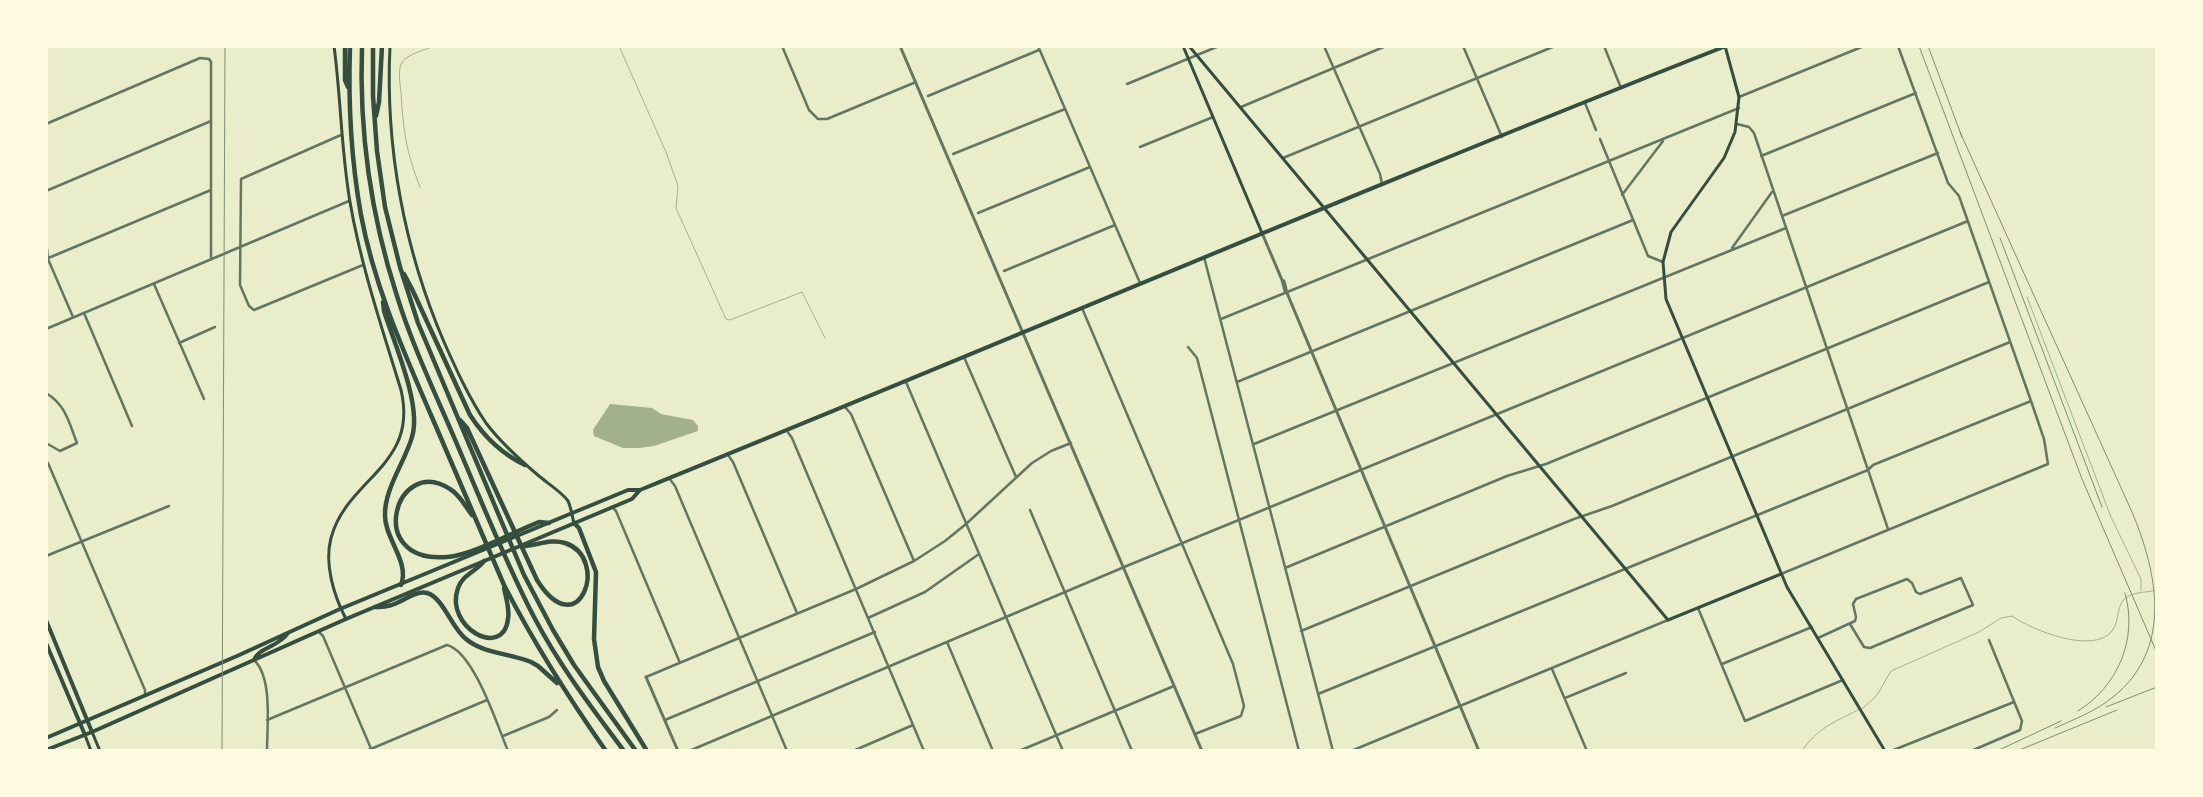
<!DOCTYPE html>
<style>
body{margin:0}
#map{position:relative;width:2203px;height:797px;overflow:hidden;background:#e9edc9;font-family:Barlow,sans-serif}
canvas{display:block}
.frame{position:absolute;inset:0;border:48px solid #fefae0;pointer-events:none}
</style>
<div id="map">
<canvas width="2203" height="797"></canvas>
<div class="frame"></div>
</div>
<script>
const ctx = document.querySelector('canvas').getContext('2d');
ctx.lineJoin = 'round';
function fill(path, color) { ctx.fillStyle = color; ctx.fill(path, 'evenodd'); }
function strokePath(path, color, width, dash) { ctx.strokeStyle = color; ctx.lineWidth = width; ctx.lineCap = dash ? 'butt' : 'round'; ctx.setLineDash(dash || []); ctx.stroke(path); }
fill(new Path2D(`
 M 610,404 L 652,408 L 661,414 L 693,420 L 698,426 L 698,431 L 654,446 L 639,448 L 623,448 L 594,436 L 593,430 Z`), '#a3b18a');
strokePath(new Path2D(`
 M 619,46 L 666,152 L 678,186 L 676,208 L 726,319 L 730,320 L 802,292 L 825,338
 M 420,187 C 406,152 403,129 401,92 C 400,84 398,72 401,64 C 406,54 425,50 435,46
 M 2027,297 L 2111,517 L 2141,579 L 2141,591
 M 1862,709 L 1877,695 L 1891,671 L 1979,632 L 2001,618 L 2012,616 C 2032,630 2093,655 2112,631 C 2120,621 2116,603 2127,597 C 2137,591 2146,593 2157,590
 M 1802,751 C 1816,729 1836,721 1858,710`), '#a3b18a', 1);
strokePath(new Path2D(`
 M 782,46 L 809,110 L 818,119 L 827,119 L 916,82
 M 1038,46 L 1140,283
 M 1324,46 L 1380,174 L 1382,184
 M 1463,46 L 1502,137
 M 1604,46 L 1621,88
 M 1127,84 L 1219,46
 M 928,96 L 1039,50
 M 1739,97 L 1864,46
 M 1585,103 L 1596,130
 M 1241,107 L 1386,46
 M 46,124 L 200,58 L 209,59 L 211,62 L 211,259
 M 1737,124 L 1749,127 L 1754,133 L 1888,529
 M 341,135 L 241,179 L 240,285 L 249,306 L 254,310 L 363,265
 M 1600,139 L 1648,256 L 1663,262
 M 1140,147 L 1213,117
 M 953,154 L 1065,109
 M 1761,156 L 1916,93
 M 1283,158 L 1555,46
 M 46,191 L 211,121
 M 1622,195 L 1663,141
 M 978,213 L 1090,167
 M 1782,216 L 1938,153
 M 46,239 L 48,259 L 73,317
 M 1732,248 L 1772,192
 M 1204,257 L 1333,751
 M 46,259 L 211,190
 M 1004,271 L 1115,225
 M 154,284 L 204,399
 M 1082,308 L 1233,664 L 1244,706 L 1241,716 L 1195,734
 M 84,313 L 132,426
 M 1221,319 L 1739,108
 M 46,329 L 349,201
 M 179,343 L 215,327
 M 1188,347 L 1197,358 L 1299,751
 M 964,357 L 1016,477
 M 906,382 L 1063,751
 M 1237,382 L 1633,220
 M 46,393 C 66,405 69,423 77,443 L 60,451 L 46,443
 M 845,407 L 851,414 L 914,561
 M 787,431 L 792,438 L 924,751
 M 1254,444 L 1786,228
 M 728,455 L 733,462 L 797,613
 M 48,463 L 145,690 L 145,695
 M 669,478 L 675,486 L 787,751
 M 612,507 L 616,511 L 680,663
 M 1030,510 L 1132,751
 M 46,556 L 169,506
 M 1285,568 L 1507,476 L 1546,464 L 1989,282
 M 1781,574 L 2048,464 L 2044,439 L 2031,401 L 1959,196 L 1948,183 L 1898,46
 M 1698,608 L 1745,721 L 1843,680
 M 868,618 L 925,592 L 979,554
 M 1301,631 L 1574,519 L 1612,506 L 2010,342
 M 319,632 L 323,636 L 372,751
 M 1818,638 L 1855,621 L 1856,617 L 1853,604 L 1856,599 L 1907,579 L 1912,583 L 1916,592 L 1920,594 L 1961,578 L 1973,605 L 1870,648 L 1864,647 L 1850,624
 M 947,642 L 993,751
 M 254,660 C 273,678 267,726 267,751
 M 1722,664 L 1812,627
 M 1552,669 L 1587,751
 M 646,677 L 856,589 L 914,561 L 945,541 L 966,524 L 1032,463 L 1051,451 L 1071,443
 M 1318,694 L 1868,470 L 1873,465 L 2031,401
 M 1565,698 L 1626,673
 M 267,720 L 447,645 C 474,652 497,725 508,751
 M 665,720 L 875,632
 M 503,736 L 549,717 L 557,710
 M 366,751 L 487,700
 M 689,751 L 1129,565 L 1968,221
 M 853,751 L 913,725
 M 1019,751 L 1174,686
 M 1351,751 L 1668,620
 M 1891,751 L 2014,702
 M 1971,751 L 2020,730 L 2022,721 L 1989,640`), '#617663', 2.5);
strokePath(new Path2D(`
 M 900,46 L 1202,751
 M 1262,233 L 1282,280 L 1284,281 L 1287,293 L 1479,751
 M 1282,280 L 1285,291 L 1287,293
 M 646,677 L 678,751`), '#617663', 3);
strokePath(new Path2D(`
 M 334,46 C 341,98 341,150 350,202 C 361,266 382,328 401,390 C 419,466 347,478 331,538 C 324,564 334,596 346,619
 M 390,46 C 385,147 404,249 444,342 C 456,369 469,398 486,423 C 501,443 520,460 539,476 C 546,482 564,494 568,501 C 571,507 572,516 574,523
 M 1183,46 L 1262,233
 M 1189,46 L 1668,620 L 1781,574
 M 1725,46 L 1739,97 L 1735,132 L 1724,158 L 1671,232 L 1663,262 L 1666,299 L 1787,587 L 1885,751
 M 92,732 L 100,751
 M 85,735 L 91,751`), '#344e41', 3);
strokePath(new Path2D(`
 M 46,620 L 92,732
 M 46,643 L 85,735
 M 254,660 C 259,647 279,647 288,633
 M 46,738 L 237,656 L 340,609 L 628,490 L 640,490 C 1002,343 1362,189 1726,46
 M 46,750 L 92,732 L 346,619 L 632,499 L 640,490`), '#344e41', 4);
strokePath(new Path2D(`
 M 345,46 L 345,80 L 348,87
 M 350,46 C 348,103 351,159 361,215 C 374,285 403,350 431,415 C 455,471 479,528 504,585 C 534,643 568,697 606,751
 M 362,46 C 359,131 371,216 397,296 C 414,351 440,403 462,456 C 485,510 507,565 534,617 C 559,665 592,708 624,751
 M 373,46 L 373,96 L 377,151 L 385,207 L 400,267 L 418,323 L 524,575 L 553,630 L 574,665 L 636,751
 M 376,116 L 379,102 L 382,46
 M 404,274 L 412,289 L 470,415 C 483,435 502,454 525,465
 M 383,302 L 384,311 C 394,343 422,405 412,437 C 405,462 384,489 385,516 C 385,539 410,562 401,585
 M 460,420 L 467,428 L 537,580 C 579,647 611,558 565,543 C 549,538 535,547 520,546
 M 472,515 C 465,506 460,495 450,489 C 396,453 363,564 447,557 C 473,555 513,532 539,522 L 549,523
 M 574,523 L 579,528 L 596,572 L 594,639 L 598,667 L 604,681 L 647,751
 M 484,561 C 476,572 463,574 458,588 C 444,627 503,660 508,619 C 510,609 506,598 504,588
 M 375,607 C 379,607 383,607 387,606 C 399,605 414,590 427,593 C 443,597 452,629 466,639 C 484,654 510,653 531,662 L 538,666 L 557,683`), '#344e41', 4.5);
strokePath(new Path2D(`
 M 1919,46 L 2082,479 L 2157,653
 M 1928,46 L 1962,137
 M 1960,132 L 2132,512 C 2158,574 2173,649 2113,697 C 2096,711 2075,719 2055,728
 M 2000,238 L 2102,507
 M 2106,707 L 2157,687
 M 2078,711 C 2118,686 2138,639 2125,593
 M 222,751 L 225,46
 M 1997,751 L 2061,721
 M 2017,751 L 2117,710`), '#7c8e77', 1);
</script>
